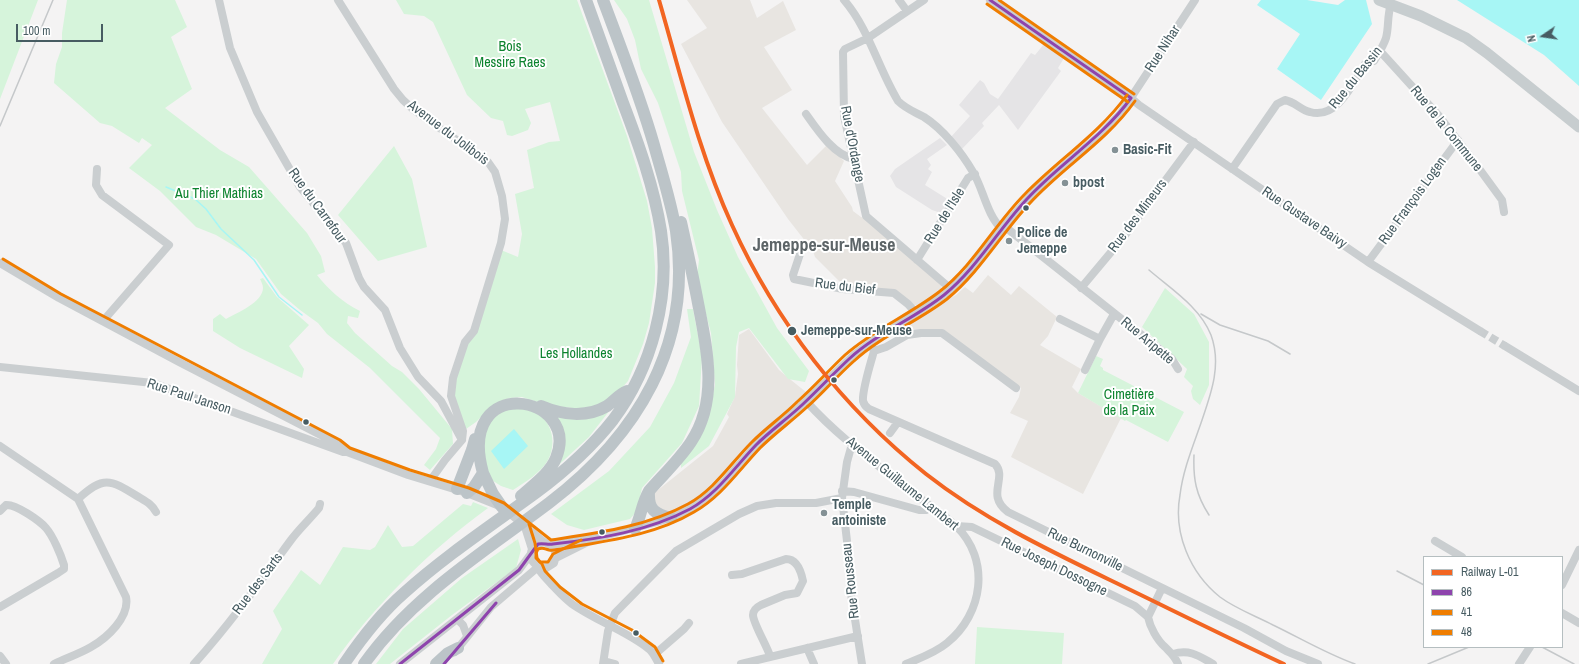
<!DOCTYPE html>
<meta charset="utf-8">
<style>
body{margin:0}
#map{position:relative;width:1579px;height:664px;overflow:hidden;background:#f4f3f3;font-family:"Archivo Narrow",sans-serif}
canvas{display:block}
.legend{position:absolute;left:1423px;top:556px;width:140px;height:92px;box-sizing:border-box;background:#fff;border:1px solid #b5bec0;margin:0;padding:5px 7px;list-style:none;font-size:12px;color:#475c62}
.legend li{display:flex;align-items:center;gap:8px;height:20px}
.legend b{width:20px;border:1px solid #b5bec0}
.north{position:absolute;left:1523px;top:16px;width:40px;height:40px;-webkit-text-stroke:3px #fff;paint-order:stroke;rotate:257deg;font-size:11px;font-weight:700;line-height:16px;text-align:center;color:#475c62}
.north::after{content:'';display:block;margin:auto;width:14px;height:18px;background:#475c62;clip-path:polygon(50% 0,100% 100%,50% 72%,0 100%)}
.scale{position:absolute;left:16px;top:24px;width:87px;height:18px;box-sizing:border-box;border:2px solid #475c62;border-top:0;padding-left:5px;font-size:12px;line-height:14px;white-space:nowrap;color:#475c62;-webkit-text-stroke:3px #fff;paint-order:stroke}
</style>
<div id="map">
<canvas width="1579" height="664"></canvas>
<ul class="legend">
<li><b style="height:5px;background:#f26522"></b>Railway L-01</li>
<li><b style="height:5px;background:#8e44ad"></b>86</li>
<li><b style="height:5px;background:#ef7d00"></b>41</li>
<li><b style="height:5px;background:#ef7d00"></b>48</li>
</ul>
<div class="north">N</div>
<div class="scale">100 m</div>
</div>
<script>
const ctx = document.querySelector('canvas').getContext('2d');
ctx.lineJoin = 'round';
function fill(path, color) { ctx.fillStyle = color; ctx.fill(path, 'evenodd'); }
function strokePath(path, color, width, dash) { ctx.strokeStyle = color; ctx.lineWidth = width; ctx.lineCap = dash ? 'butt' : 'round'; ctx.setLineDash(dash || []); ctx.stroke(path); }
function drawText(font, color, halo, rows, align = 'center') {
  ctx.font = font + ' "Archivo Narrow",sans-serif'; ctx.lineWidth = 4; ctx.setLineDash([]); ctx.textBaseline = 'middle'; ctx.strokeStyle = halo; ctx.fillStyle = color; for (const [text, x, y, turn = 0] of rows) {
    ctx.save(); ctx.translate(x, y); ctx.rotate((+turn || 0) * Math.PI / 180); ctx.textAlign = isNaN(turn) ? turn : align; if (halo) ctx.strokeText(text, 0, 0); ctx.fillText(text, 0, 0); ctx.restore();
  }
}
fill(new Path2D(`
 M 687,0 L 750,0 L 757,18 L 783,1 L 796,30 L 764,47 L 792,90 L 762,108 L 807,165 L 827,145 L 840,157 L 844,161 L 835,181 L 852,207 L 853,211 L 861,217 L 864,218 L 942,285 L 941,290 L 921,304 L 916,305 L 913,305 L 900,293 L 845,287 L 815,257 L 813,251 L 788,219 L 722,122 L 681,44 L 707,28 Z
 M 988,275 L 1011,295 L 1019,286 L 1057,317 L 1048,336 L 1040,345 L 1081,369 L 1072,387 L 1078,393 L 1121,418 L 1083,494 L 1011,457 L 1028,421 L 1010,413 L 1019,397 L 1021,388 L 944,331 L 905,334 L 900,328 L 956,295 L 965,287 L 973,293 Z
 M 749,329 L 779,370 L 791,380 L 806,392 L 749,447 L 723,477 L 706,493 L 677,510 L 673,512 L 664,512 L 655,507 L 653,494 L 713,446 L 729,417 L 727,414 L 735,396 L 738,374 L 737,365 L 739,335 Z`), '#e8e5e1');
fill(new Path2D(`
 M 1044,44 L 1064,58 L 1058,68 L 1061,71 L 1018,130 L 999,105 L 982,123 L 984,126 L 962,149 L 950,138 L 970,116 L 959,105 L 980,80 L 984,83 L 990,94 L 998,99 L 1031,53 L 1035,55 Z
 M 940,138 L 947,145 L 927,159 L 931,165 L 928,169 L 932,172 L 925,185 L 949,200 L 941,213 L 932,210 L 896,187 L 890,176 L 895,169 Z`), '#e5e4e6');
fill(new Path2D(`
 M 0,0 L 38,0 L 0,99 Z
 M 67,0 L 175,0 L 187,27 L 171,37 L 192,89 L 165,108 L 220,150 L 249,167 L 307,233 L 321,256 L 325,272 L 317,275 C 329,290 342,302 360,311 L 358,318 L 348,316 L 347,323 L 355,333 L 392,366 L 402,372 L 419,389 L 452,429 L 453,444 L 430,470 L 424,465 L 436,449 L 440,438 L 370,368 L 327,334 L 318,323 L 300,310 L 281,294 L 256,259 L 216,235 L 196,227 L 160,191 L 129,168 L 152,145 L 142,138 L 139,143 L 112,126 L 100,123 L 54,83 L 56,64 L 62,47 L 62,33 Z
 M 396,0 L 577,0 L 627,136 L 647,201 L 652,228 L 655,267 L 655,283 L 649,323 L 643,344 L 628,381 L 612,399 L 589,410 L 547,405 L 522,397 L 509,398 L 493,405 L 476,422 L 466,429 L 455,402 L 453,382 L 501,250 L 518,257 L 522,234 L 515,194 L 534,188 L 527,150 L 549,142 L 560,141 L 550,102 L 525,109 L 531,123 L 528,130 L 512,136 L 507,135 L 503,121 L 491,118 L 467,95 L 433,22 L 424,16 L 404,14 Z
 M 614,0 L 649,0 L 694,152 L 717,210 L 738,257 L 777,328 L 809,371 L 805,382 L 788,379 L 749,328 L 739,332 L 736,347 L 735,397 L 709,446 L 681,468 L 681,462 L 707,423 L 715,385 L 711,333 L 700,292 L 697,276 L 699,260 L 682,191 L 681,172 L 658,103 L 641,69 L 635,40 L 627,19 Z
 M 394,146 L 412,179 L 427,247 L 378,261 L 338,215 Z
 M 263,278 L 277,297 L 309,325 L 289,346 L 304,369 L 302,378 L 240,348 L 213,331 L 213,319 L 220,314 L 226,319 C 237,313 263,302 263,288 C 263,285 261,281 260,279 Z
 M 1165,288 L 1194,314 L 1209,342 L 1209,385 L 1200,405 L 1193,399 L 1191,391 L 1193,386 L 1184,377 L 1187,369 L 1142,327 Z
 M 687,309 L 693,309 L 702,357 L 699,406 L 682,443 L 642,488 L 637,511 L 630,519 L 584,530 L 567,525 L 551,514 L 609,471 L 650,427 L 674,383 L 691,337 Z
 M 1096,356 L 1103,359 L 1100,366 L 1103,368 L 1103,370 L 1184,412 L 1168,442 L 1126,420 L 1125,421 L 1078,393 Z
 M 509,407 C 516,408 525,408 531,410 C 551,417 558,442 548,460 C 541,473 525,482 513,490 L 501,486 L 487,477 L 481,456 L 487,422 Z
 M 610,410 L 589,437 L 551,472 L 559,459 L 553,416 Z
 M 473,502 L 488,508 C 431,549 373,607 333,664 L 262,664 L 282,629 L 273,611 L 301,570 L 320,585 L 343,547 L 370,550 L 375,547 L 388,525 L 402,547 L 413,546 L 463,504 L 471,506 Z
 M 518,539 L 521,550 L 516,568 L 452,615 L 390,664 L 376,664 L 403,629 L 462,578 Z
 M 977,627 L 1064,633 L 1062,664 L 975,664 Z`), '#d6f4db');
fill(new Path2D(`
 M 1261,0 L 1307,0 L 1338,5 L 1345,0 L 1366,0 L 1372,24 L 1321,100 L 1277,69 L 1300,34 L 1257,5 Z
 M 1457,0 L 1579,0 L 1579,86 L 1544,55 Z
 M 514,429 L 528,446 L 504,469 L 491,451 Z`), '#a7f6f5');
strokePath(new Path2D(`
 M 166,187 L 195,199 L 206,209 L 221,229 L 254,260 L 279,297 L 302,315`), '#a7f6f5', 1.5);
strokePath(new Path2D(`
 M 1480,331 L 1505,346`), '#c9cdcf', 8, [8, 4]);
strokePath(new Path2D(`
 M 219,0 L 230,48 L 257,112 L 300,187 L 346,243 L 359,278 L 364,287 L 385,310 L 400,348 L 418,377 L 441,401 L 462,440
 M 338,0 L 394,89 L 403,100 L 414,110 L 488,162 L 495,172 L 502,196 L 505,219 L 501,243 L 474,331 L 465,342 L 453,378 L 451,396 L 463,431 L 462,440 L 445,460 L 430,481
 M 844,0 C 869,29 878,68 898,101 C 906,109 915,112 924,117 C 943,129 962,153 973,172 C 983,188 987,216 1002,229
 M 899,0 L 907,11
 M 924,0 L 868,38 L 845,49 L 843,52 L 844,116 L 866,216 L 951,289
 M 990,0 L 1131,98 L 1139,105 L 1368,262 L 1480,331
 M 1380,51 L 1439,116 L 1475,163 L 1502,200 L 1504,212
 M 806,114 C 818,131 834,155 854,159
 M 97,169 L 96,185 L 102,195 L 169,245 L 103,321
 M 1232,169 L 1277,104 L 1285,100 C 1295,102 1301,110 1310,112 C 1337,120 1353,83 1365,64 L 1369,61 L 1374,61 C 1378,54 1383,47 1386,38 C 1389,27 1387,16 1391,4
 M 1004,226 L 1172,359 L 1178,369
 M 800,254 L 793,275 L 794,279 L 843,289 L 894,293 L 908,304 L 916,313
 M 917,260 L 968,178 L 975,174
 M 1368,262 L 1458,140
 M 0,263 L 59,298 L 179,362 L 338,444 L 345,450
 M 1081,288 L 1122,239 L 1194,142
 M 1060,319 L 1100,339
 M 870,343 L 874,351 C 871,362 862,390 863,401 C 864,405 866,407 869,409 L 995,464 C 1008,478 985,495 1008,512 L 1244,628 L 1286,651 L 1318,664
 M 1505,346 L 1579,391
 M 874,351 L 886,347 L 907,335 L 921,333 L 942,333 L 1016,388
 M 0,367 L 153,383 L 343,452 L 347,452 L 408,475 L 467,493 L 502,507 L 544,542 C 554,546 558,552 554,563 L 546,568 L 538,567
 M 1085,370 L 1100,339 L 1114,314
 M 806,401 C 838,437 879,466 917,496 C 930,506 944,515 956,526 C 991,560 983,614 947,643 C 935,653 920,658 906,664
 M 890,433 L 898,422
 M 852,444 L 847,462 L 842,498 L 847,541 L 851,594 L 862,664
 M 0,446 L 78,499 L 126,597 C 130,617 107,638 91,647 C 79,654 66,658 54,664
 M 842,491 L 854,492 L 919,510 L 926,510 L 931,507
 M 78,499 C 103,476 110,479 137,496 C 145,501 152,504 156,512
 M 0,511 L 6,505 C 16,504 40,521 46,528 C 53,536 61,555 64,565 L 64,569 L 58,573 L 0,607
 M 956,526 L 972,527 L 1135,606 L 1148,617
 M 525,527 L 532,549
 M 1435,541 L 1462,557
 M 544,542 C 538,543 532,546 531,553 C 529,560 535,563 538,568 C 542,575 547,579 552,585 C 558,591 564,598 572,604 C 596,621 625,630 649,649 C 653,652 656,659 659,664
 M 550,545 L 596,538 L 657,522 L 671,518 L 690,509 L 711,494 L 725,481 L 760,441 L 801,406 L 854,355 L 870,343 L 944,295 L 967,274 L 1004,226 L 1038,188 L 1100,135 L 1121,113 L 1195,0
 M 556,558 L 590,541
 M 732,575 L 742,574 L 786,559 C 797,559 801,571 803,581 L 797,593 L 785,595 L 761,605 C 757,607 753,610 753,615 C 753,623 767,646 770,656
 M 1562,585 L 1579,550
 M 1162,588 L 1148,617 C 1150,627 1157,640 1165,647 C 1171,653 1175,656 1178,664
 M 1562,613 L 1579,623
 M 457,619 L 463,625 L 467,636
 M 807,648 L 814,664
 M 455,652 L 491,607 L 538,567
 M 1173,654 C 1190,649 1199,656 1213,664
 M 654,655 L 684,629 L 689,623
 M 0,656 L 6,664
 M 604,661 L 615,664
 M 194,664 C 229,625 260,582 291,540 C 299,529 310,519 319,508 L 320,504
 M 400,664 L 519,570 L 530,555
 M 603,664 L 608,631 L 615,613 L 676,551 L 739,514 L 757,506 L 776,503 L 816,503 L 842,498
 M 741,664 L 858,636
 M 1519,664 L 1530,647`), '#caced0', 8);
strokePath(new Path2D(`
 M 1379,0 L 1421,16 L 1466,38 L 1487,53 L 1579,127`), '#c7cdcf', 11);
strokePath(new Path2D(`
 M 541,406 C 562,415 587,418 607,406 C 614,401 619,394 627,391
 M 483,473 L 493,494 L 502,507
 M 457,489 L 472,450 L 475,439
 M 649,492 C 648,510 655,514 671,518
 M 467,493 L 474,487 L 483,473 C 455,372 582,394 556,458 C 550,473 533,485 521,496
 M 635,529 C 641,516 642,503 649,491 C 663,475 679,460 691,442 C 719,400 707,349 698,303 C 693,276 687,249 681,222
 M 344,664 C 361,639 381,613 404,593 C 445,556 492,525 537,492 C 565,471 591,448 613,420 C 652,368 671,296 661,231 C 654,187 639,145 623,103 C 611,69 598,34 586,0
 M 364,664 C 412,596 484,552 549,503 C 637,436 693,345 676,231 C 671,202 662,174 654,145 C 640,96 621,48 603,0
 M 436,664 L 448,653 L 458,648`), '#bcc4c8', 12);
strokePath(new Path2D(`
 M 0,126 L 53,0
 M 1149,270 C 1171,289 1200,307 1211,335 C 1222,365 1211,394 1201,423 C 1193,446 1183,470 1180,495 C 1173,533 1190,573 1220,597 C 1236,609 1256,616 1273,625 C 1300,638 1327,654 1355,664
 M 1201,314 L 1220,325 L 1268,341 L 1290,354
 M 1194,455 C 1193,479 1196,495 1209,515
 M 1397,571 L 1424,585
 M 1542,647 L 1574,664
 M 1428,664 L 1469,647`), '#c5c8ca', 1.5);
strokePath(new Path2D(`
 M 990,0 L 1131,98
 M 400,664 L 519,570 L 538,544 C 544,543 548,545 553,544 C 599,539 649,531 690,509 C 717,494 735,467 756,445 C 770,431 787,419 802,405 C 818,390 833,374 849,359 C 877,333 914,319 944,295 C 977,268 998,230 1027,199 C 1060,163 1102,138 1131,98
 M 444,664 L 496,603`), '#8e44ad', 3);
strokePath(new Path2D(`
 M 987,4 L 1128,102
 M 663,661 L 655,647 L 632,630 L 582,604 L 560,587 L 545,571 L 542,564 L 536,558 L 536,553 L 538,549 C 544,547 544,549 549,550 C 556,551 565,548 572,547 C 613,540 657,534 694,512 C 721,497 739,470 760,448 C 775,433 792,421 807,407 C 823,393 837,376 854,361 C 881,336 917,322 947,299 C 980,272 1001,234 1030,203 C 1064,166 1106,142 1135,101`), '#ef7d00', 3);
strokePath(new Path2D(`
 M 999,0 L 1134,94
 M 3,259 L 61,294 L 340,440 L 350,448 L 410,470 L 469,488 L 504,503 L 551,540 C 597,533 646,527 688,504 C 714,490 731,463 752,442 C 766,428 783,416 797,402 C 814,387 829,370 845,355 C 873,330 909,315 939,292 C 974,265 994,225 1025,194 C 1058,160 1099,134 1127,95
 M 529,524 L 535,543 L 537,558 L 540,562 L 548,562 L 553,554 L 581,540`), '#ef7d00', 3);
strokePath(new Path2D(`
 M 659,0 C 681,76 699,153 732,225 C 776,322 843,408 926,474 C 982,518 1046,549 1110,580 C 1168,608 1226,637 1284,664`), '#f26522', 4);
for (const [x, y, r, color] of [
 [1115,150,4,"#849195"],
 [1065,183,4,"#849195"],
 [1026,208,3.5,"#475c62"],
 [1009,241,4,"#849195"],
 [792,331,5,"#475c62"],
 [834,380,3.5,"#475c62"],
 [306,422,3.5,"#475c62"],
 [824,513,4,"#849195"],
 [602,532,3.5,"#475c62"],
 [636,633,3.5,"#475c62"]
]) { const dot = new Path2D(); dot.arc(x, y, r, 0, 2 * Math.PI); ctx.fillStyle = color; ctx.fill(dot); strokePath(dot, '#fff', 1.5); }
drawText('14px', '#0c832e', '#fff', [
 ["Bois",510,47],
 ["Messire Raes",510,63],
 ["Au Thier Mathias",219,194],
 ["Les Hollandes",576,354],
 ["Cimetière",1129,395],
 ["de la Paix",1129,411]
]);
drawText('14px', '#475c62', '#fff', [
 ["Rue Nihar",1163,49,-57],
 ["Rue du Bassin",1356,78,-51],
 ["Rue de la Commune",1446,129,51],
 ["Avenue du Jolibois",448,133,37],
 ["Rue d'Ordange",852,144,79],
 ["Rue François Logen",1413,201,-54],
 ["Rue du Carrefour",317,206,54],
 ["Rue de l'Isle",945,216,-58],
 ["Rue des Mineurs",1138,216,-53],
 ["Rue Gustave Baivy",1304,218,34],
 ["Rue du Bief",845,287,7],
 ["Rue Aripette",1147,341,40],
 ["Rue Paul Janson",189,397,18],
 ["Avenue Guillaume Lambert",902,484,39],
 ["Rue Burnonville",1085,550,26],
 ["Rue Joseph Dossogne",1054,567,26],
 ["Rue Rousseau",851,581,-96],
 ["Rue des Sarts",258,584,-53]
]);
drawText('bold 14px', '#475c62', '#fff', [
 ["Basic-Fit",1123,150],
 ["bpost",1073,183],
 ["Police de",1017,233],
 ["Jemeppe",1017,249],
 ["Temple",832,505],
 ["antoiniste",832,521]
], 'left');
drawText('bold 14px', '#475c62', '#fff', [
 ["Jemeppe-sur-Meuse",801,331]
], 'left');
drawText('bold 18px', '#5d6568', '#fff', [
 ["Jemeppe-sur-Meuse",824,246]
]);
</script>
